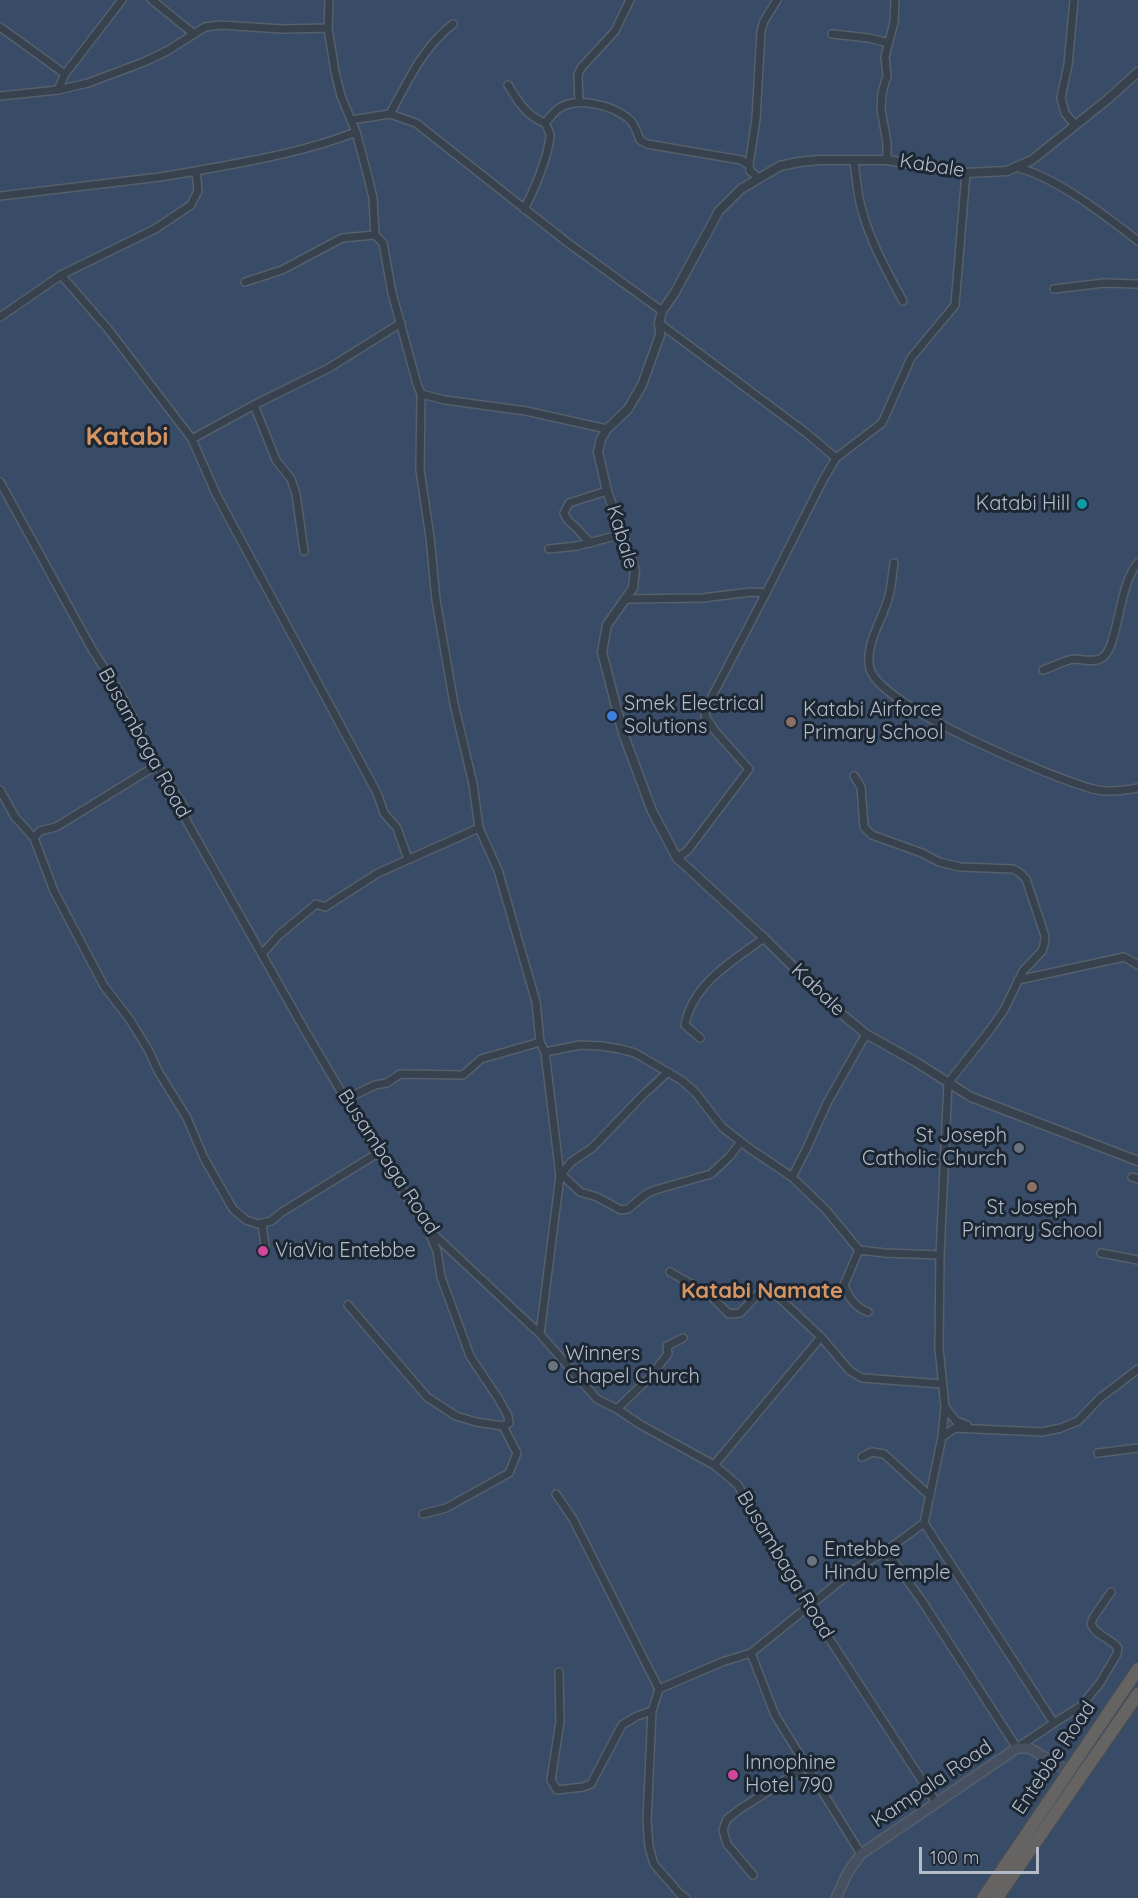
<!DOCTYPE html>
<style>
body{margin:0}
#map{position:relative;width:1138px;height:1898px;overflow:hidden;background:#242f3e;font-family:Quicksand,sans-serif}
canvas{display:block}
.scale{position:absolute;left:919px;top:1847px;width:120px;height:27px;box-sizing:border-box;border:3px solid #b4bcc9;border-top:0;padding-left:8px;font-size:18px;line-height:21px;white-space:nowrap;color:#b4bcc9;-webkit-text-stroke:4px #1d2633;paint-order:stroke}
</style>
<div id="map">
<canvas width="1138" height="1898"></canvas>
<div class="scale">100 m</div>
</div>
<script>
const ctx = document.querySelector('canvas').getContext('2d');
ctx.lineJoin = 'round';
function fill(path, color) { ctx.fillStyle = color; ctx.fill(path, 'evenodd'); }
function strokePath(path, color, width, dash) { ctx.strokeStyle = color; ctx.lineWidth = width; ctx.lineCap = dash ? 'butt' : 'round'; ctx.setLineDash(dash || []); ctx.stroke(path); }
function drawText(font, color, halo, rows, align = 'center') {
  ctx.font = font + ' Quicksand,sans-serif'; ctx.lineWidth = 6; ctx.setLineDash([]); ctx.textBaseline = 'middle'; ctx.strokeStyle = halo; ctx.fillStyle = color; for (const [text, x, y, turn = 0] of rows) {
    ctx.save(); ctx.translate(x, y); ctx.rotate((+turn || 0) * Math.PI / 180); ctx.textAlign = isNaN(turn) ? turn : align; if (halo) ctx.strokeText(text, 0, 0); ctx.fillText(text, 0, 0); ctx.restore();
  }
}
fill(new Path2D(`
 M 0,0 L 1138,0 L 1138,1898 L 0,1898 Z`), '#394c67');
const minor = new Path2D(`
 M 152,0 L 194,34
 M 329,0 L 328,28 L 335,72 L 341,96 L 356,132 L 368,177 L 373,198 L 375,235 L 383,243 L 392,293 L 417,384 L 421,394 L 420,470 L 430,537 L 436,600 L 454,704 L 473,784 L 479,828 L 498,870 L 536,1002 L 540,1042 L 545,1052 L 560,1176 L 540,1334
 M 1074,0 L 1068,65 L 1061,98 L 1065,113 L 1075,125
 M 0,27 L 65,74
 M 832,34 L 869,38 L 888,43
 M 508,85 C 518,101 526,116 545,123
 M 58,90 L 65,74 L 122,0
 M 0,96 L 58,90 L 88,83 L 144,62 L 167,51 L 205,27 L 221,25 L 282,29 L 328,28
 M 579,101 L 578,75 L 581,68 L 615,31 L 630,0
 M 390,114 C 408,81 423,47 453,24
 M 351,120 L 390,114 L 416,123 L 568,243 L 662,311
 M 887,160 L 887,143 L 881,109 L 882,93 L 887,76 L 885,57 L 894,22 L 895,0
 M 854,161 C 856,175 857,189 860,203 C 868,237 886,270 903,301
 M 749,165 L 756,119 L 761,31 L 764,21 L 777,0
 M 1019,168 C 1057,178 1106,216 1138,241
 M 0,196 L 160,177 L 196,171
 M 524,209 C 534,191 548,157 550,136 C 550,132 547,127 545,123 C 549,119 554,112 558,109 C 577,96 612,105 629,119 C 635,124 637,133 640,140 L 647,144 L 741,160 L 749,165 L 750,171 L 759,178
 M 61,275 L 108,329 L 192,439 L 216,494 L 377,793 L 384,813 L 397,828 L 408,859
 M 245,282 L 282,270 L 342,238 L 375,235
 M 1054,289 L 1104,283 L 1138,284
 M 0,317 L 61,275 L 155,229 L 191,205 L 198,191 L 196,171 C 250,161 305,152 356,132
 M 659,323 L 805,432 L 836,458
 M 421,394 L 445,400 L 526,411 L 607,429
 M 254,405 L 276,460 L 291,479 L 296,494 L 304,551
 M 192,439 L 254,405 L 329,368 L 401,323
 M 0,482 L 92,649 L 122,696 L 157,765 L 183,805 L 186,820 L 303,1027 L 366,1134 L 428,1229 L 540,1334 L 597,1399 L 617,1409 L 641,1425 L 714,1465 L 738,1485 L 776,1557 L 936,1802
 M 591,543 C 586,539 584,536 580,532 C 574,523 569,526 564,513 L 569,503 L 607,491
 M 549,549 L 577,546 L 623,534
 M 894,563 C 892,575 892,587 888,599 C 882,621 864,645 870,669 C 881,707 1052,778 1093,789 C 1108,793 1123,791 1138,788
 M 626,599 L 702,598 L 751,592 L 766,593
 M 1043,670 C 1053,667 1064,660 1074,659 C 1082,659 1094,663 1102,658 C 1119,647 1118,584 1138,563
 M 854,776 L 861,787 L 864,827 L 872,835 L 922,853 L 939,862 L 960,867 L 1013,869 L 1020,873 L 1026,879 L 1045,936 L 1044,945 L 1042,951 L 1023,971 L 1004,1010 L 990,1030 L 948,1083 L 940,1255 L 939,1348 L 945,1407 L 942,1437 L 924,1523 L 1054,1723 L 1017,1748 L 922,1601 L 886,1551
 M 0,790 L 15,817 L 34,838 L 40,831 L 56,827 L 157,765
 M 34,838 L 54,891 L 104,986 L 130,1020 L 149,1051 L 158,1071 L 187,1118 L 204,1158 L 233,1209 L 246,1220 L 258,1224 L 271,1221 L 282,1212 L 378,1153
 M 677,858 L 688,850 L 749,769 L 715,731 L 705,716 L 707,706 L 766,593 L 823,480 L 836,458 L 882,423 L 911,358 L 955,305 L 966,173
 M 262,954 L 279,935 L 316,904 L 325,907 L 378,873 L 479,828
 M 1018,980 L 1124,957 L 1138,965
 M 700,1038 L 685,1025 C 693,983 733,961 764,938
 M 545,1052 L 580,1045 L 601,1046 L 620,1049 L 635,1053 L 681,1080 L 695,1092 L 722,1127 L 749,1148 L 792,1177 L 826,1210 L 859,1250 L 885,1253 L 940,1255
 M 346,1099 L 375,1085 L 387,1083 L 400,1074 L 463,1075 L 481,1059 L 540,1042
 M 562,1175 L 580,1192 L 597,1197 L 621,1210 L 628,1209 L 646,1194 L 655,1190 L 711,1174 L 729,1157 L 741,1142
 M 560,1176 L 571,1162 L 592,1148 L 643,1095 L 668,1072
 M 792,1177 L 805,1152 L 827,1103 L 866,1034
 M 1132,1177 L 1138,1179
 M 262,1224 L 265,1246
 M 859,1250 L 844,1285 C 848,1297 855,1307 868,1312
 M 1101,1253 L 1138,1260
 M 670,1272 L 710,1295 L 729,1314 L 740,1313 L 764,1288 L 769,1288 L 821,1337 L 850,1371 L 862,1378 L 942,1384
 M 348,1305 L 427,1397 L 456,1416 L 476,1422 L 503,1426 L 509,1423 L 508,1416 L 498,1398 L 470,1356 L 441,1277 L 437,1251 L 429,1232
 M 945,1407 L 956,1421 L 967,1425
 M 617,1409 L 650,1377 L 668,1354 L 667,1346 L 683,1338
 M 942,1437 L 955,1428 L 1042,1432 L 1061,1428 L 1078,1421 L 1100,1398 L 1138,1369
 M 1098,1453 L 1138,1448
 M 862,1457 L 872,1452 L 884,1454 L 930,1496
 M 714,1465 L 821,1337
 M 556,1494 L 573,1519 L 659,1689 L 652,1711 L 647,1821 L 649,1847 L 654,1864 L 680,1894 L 686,1898
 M 423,1514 L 446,1508 L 509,1473 L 517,1453 L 503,1426
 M 751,1653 L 775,1715 L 861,1854
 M 559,1672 L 560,1721 L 551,1780 L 557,1790 L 583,1787 L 591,1784 L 622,1725 L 637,1716 L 652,1711
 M 659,1689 L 722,1662 L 751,1653 L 855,1569 L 886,1551 L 924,1523
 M 1054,1723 L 1081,1706 L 1100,1683 L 1117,1654 L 1118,1648 C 1111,1638 1097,1637 1091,1624 L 1093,1618 L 1111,1592
 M 753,1875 L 727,1844 L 723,1830 L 727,1819 L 740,1809 L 806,1767`);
const tertiary = new Path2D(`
 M 1138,72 L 1108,99 L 1032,160 L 1007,171 L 966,173 L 887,160 L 819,160 L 799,162 L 780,166 L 741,189 L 719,211 L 674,294 L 662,311 L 659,323 L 660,335 L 642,385 L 628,409 L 607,429 L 601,439 L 598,452 L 607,491 L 635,570 L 633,588 L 607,625 L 602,652 L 623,733 L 652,811 L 677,858 L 764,938 L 838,1011 L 866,1034 L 916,1062 L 971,1097 L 1138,1161`);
const secondary = new Path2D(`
 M 836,1898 L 848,1872 L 861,1854 L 1017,1748 L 1029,1748 L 1070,1772`);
const trunk = new Path2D(`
 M 983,1898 L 1138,1669
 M 997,1898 L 1138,1694`);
strokePath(minor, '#565f6c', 10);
strokePath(tertiary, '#565f6c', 11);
strokePath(secondary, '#565f6c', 12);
strokePath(trunk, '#434c59', 15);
strokePath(minor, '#38414e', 7);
strokePath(tertiary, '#38414e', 8);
strokePath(secondary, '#465061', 9);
strokePath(trunk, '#656462', 12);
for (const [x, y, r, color] of [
 [1082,504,6,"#0f9aa8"],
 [612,716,6,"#3f7fe0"],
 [791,722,6,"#8d6e63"],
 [1019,1148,6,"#6b7280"],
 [1032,1187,6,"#8d6e63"],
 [263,1251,6,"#d1479c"],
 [553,1366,6,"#6b7280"],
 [812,1561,6,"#6b7280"],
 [733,1775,6,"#d1479c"]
]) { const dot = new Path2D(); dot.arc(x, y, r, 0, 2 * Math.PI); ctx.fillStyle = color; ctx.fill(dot); strokePath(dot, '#1d2633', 2); }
drawText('20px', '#b4bcc9', '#1d2633', [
 ["Kabale",932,166,9],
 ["Kabale",622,537,73],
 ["Busambaga Road",144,743,61],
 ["Kabale",818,990,44],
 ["Busambaga Road",388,1162,57],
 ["Busambaga Road",785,1565,59],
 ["Entebbe Road",1054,1758,-56],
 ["Kampala Road",932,1784,-34]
]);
drawText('20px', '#b4bcc9', '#1d2633', [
 ["Katabi Hill",1070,504,"right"],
 ["Smek Electrical",624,704],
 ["Solutions",624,727],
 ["Katabi Airforce",803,710],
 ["Primary School",803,733],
 ["St Joseph",1007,1136,"right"],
 ["Catholic Church",1007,1159,"right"],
 ["St Joseph",1032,1208,"center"],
 ["Primary School",1032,1231,"center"],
 ["ViaVia Entebbe",275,1251],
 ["Winners",565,1354],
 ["Chapel Church",565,1377],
 ["Entebbe",824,1550],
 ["Hindu Temple",824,1573],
 ["Innophine",745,1763],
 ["Hotel 790",745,1786]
], 'left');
drawText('bold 22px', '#d59563', '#1d2633', [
 ["Katabi Namate",762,1291]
]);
drawText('bold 26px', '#d59563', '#1d2633', [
 ["Katabi",127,437]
]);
</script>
